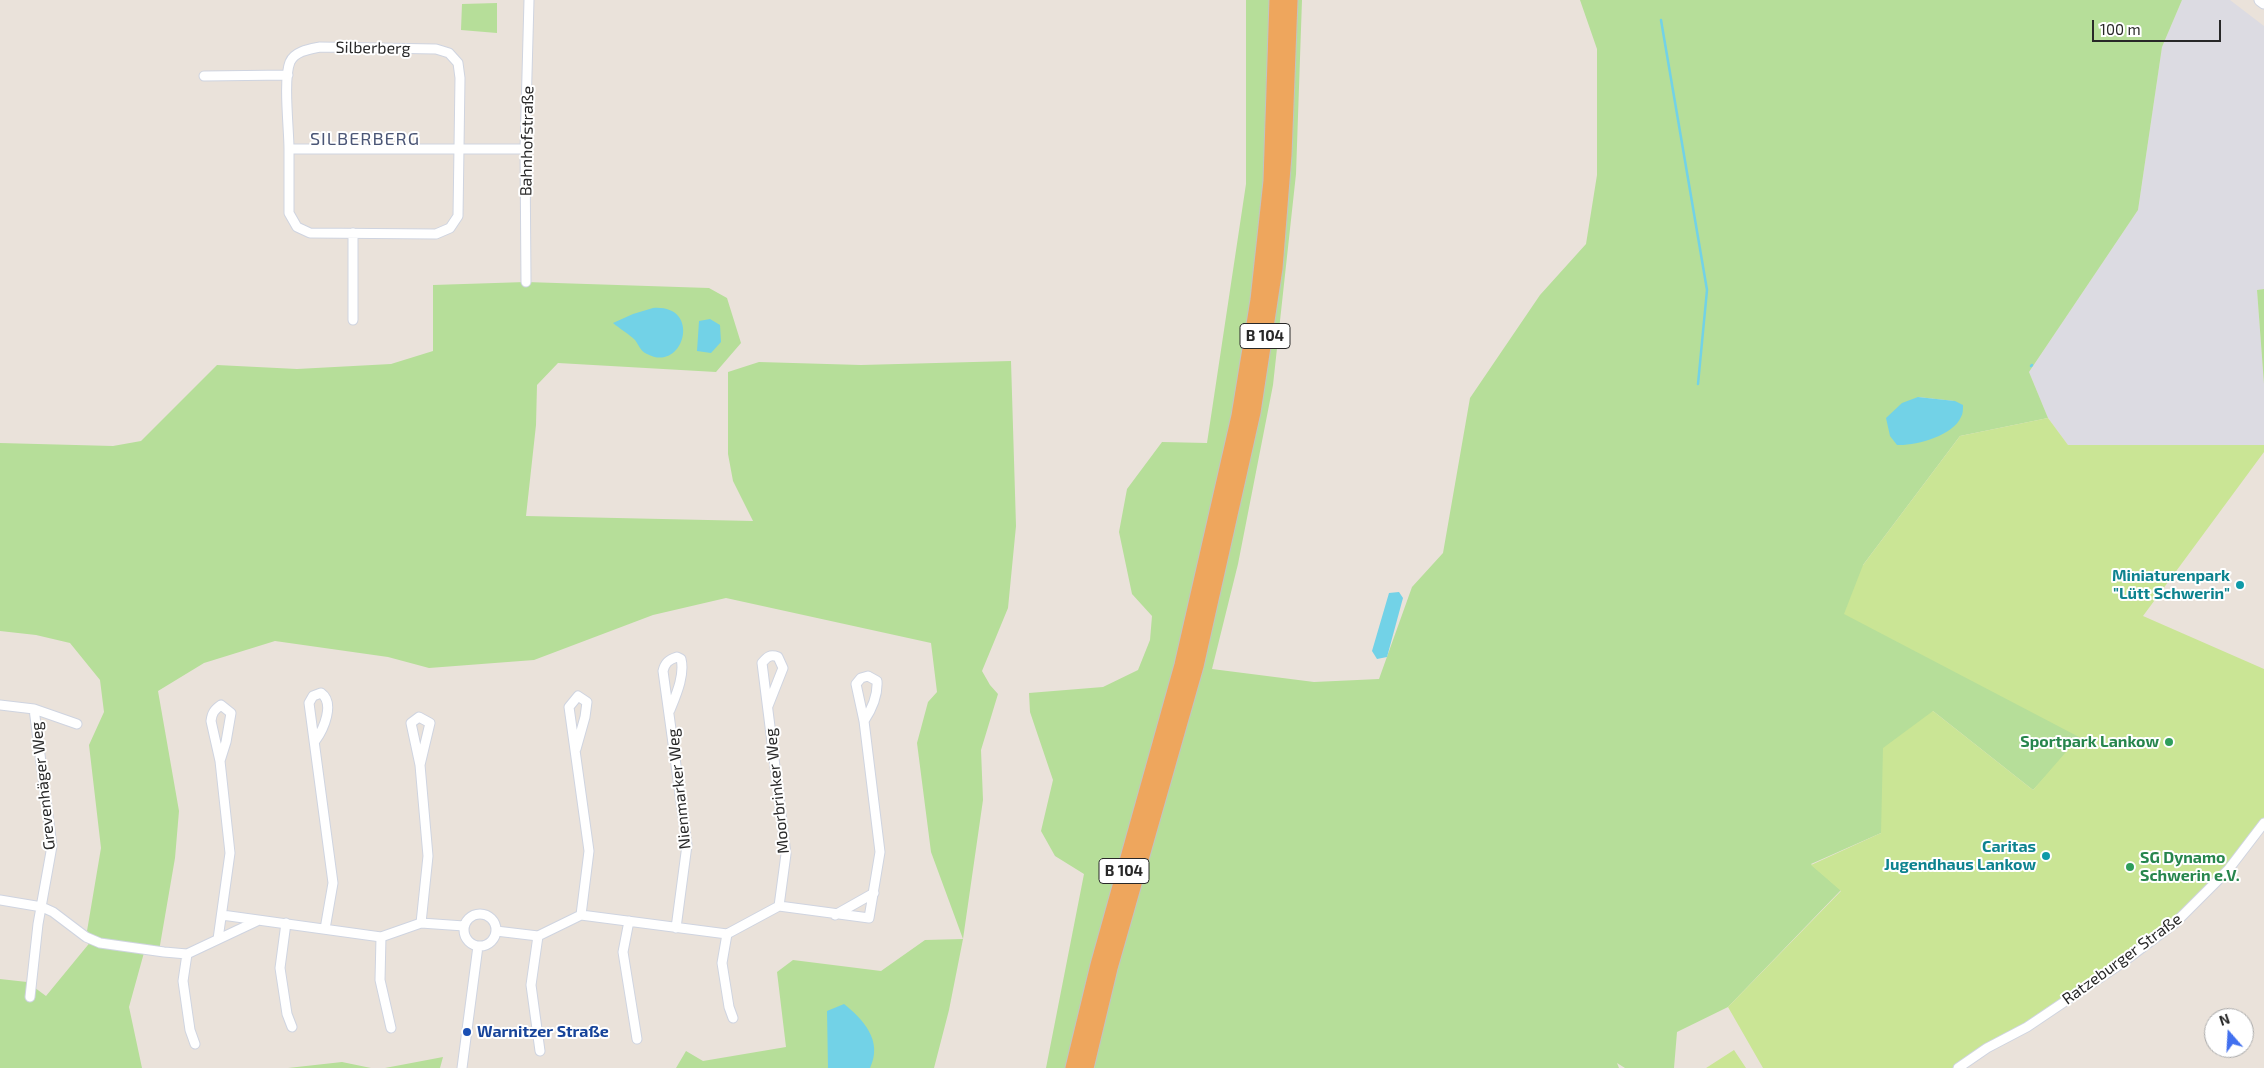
<!DOCTYPE html>
<meta charset="utf-8">
<style>
body{margin:0}
#map{position:relative;width:2264px;height:1068px;overflow:hidden;background:#eae2da;font-family:"Exo 2",sans-serif}
canvas{display:block}
.north{position:absolute;left:2204px;top:1008px;width:50px;height:50px;box-sizing:border-box;background:#fff;border:1px solid #a9a9a9;border-radius:50%;rotate:341deg;font-size:14px;font-weight:700;line-height:20px;text-align:center;color:#282828}
.north::after{content:'';display:block;margin:auto;width:18px;height:22px;background:#4170ef;clip-path:polygon(50% 0,100% 100%,50% 72%,0 100%)}
.scale{position:absolute;left:2092px;top:20px;width:129px;height:22px;box-sizing:border-box;border:2px solid #282828;border-top:0;padding-left:6px;font-size:15px;line-height:18px;white-space:nowrap;color:#282828;-webkit-text-stroke:4px #fff;paint-order:stroke}
</style>
<div id="map">
<canvas width="2264" height="1068"></canvas>
<div class="north">N</div>
<div class="scale">100 m</div>
</div>
<script>
const ctx = document.querySelector('canvas').getContext('2d');
ctx.lineJoin = 'round';
function fill(path, color) { ctx.fillStyle = color; ctx.fill(path, 'evenodd'); }
function strokePath(path, color, width, dash) { ctx.strokeStyle = color; ctx.lineWidth = width; ctx.lineCap = dash ? 'butt' : 'round'; ctx.setLineDash(dash || []); ctx.stroke(path); }
function drawText(font, color, halo, rows, align = 'center') {
  ctx.font = font + ' "Exo 2",sans-serif'; ctx.lineWidth = 4; ctx.setLineDash([]); ctx.textBaseline = 'middle'; ctx.strokeStyle = halo; ctx.fillStyle = color; for (const [text, x, y, turn = 0] of rows) {
    ctx.save(); ctx.translate(x, y); ctx.rotate((+turn || 0) * Math.PI / 180); ctx.textAlign = isNaN(turn) ? turn : align; if (halo) ctx.strokeText(text, 0, 0); ctx.fillText(text, 0, 0); ctx.restore();
  }
}
fill(new Path2D(`
 M 2182,0 L 2230,0 L 2264,26 L 2264,289 L 2257,290 L 2264,384 L 2264,445 L 2068,445 L 2048,418 L 2029,372 L 2138,210 L 2162,47 Z`), '#dcdbe2');
fill(new Path2D(`
 M 1246,0 L 1302,0 L 1296,174 L 1273,385 L 1238,564 L 1212,669 L 1314,682 L 1379,679 L 1412,587 L 1443,553 L 1470,398 L 1540,295 L 1586,244 L 1597,175 L 1597,49 L 1580,0 L 2182,0 L 2162,47 L 2138,210 L 2029,372 L 2048,418 L 1960,436 L 1863,565 L 2180,633 L 2033,790 L 1933,711 L 1881,833 L 1811,864 L 1841,890 L 1728,1007 L 1677,1032 L 1674,1068 L 1625,1068 L 1617,1063 L 1619,1068 L 1046,1068 L 1084,874 L 1055,856 L 1041,831 L 1053,780 L 1030,712 L 1029,693 L 1103,687 L 1138,670 L 1150,640 L 1152,616 L 1132,594 L 1119,532 L 1127,489 L 1162,442 L 1207,443 L 1246,184 ZM 1918,397 L 1954,401 L 1952,427 Z
 M 497,3 L 497,33 L 461,30 L 462,4 Z
 M 526,282 L 709,288 L 727,298 L 741,343 L 716,372 L 558,363 L 537,385 L 536,425 L 526,516 L 753,521 L 733,481 L 728,454 L 728,372 L 759,362 L 861,365 L 1011,361 L 1016,526 L 1008,608 L 982,671 L 990,685 L 998,694 L 981,750 L 983,800 L 963,939 L 949,1010 L 934,1068 L 676,1068 L 686,1051 L 703,1061 L 786,1047 L 777,972 L 793,960 L 881,971 L 925,940 L 963,939 L 931,852 L 917,743 L 928,702 L 937,692 L 931,643 L 726,598 L 653,615 L 534,660 L 429,668 L 388,657 L 275,641 L 204,663 L 158,691 L 179,811 L 175,858 L 159,951 L 145,949 L 129,1007 L 142,1068 L 0,1068 L 0,979 L 27,982 L 46,996 L 92,940 L 86,937 L 101,848 L 89,745 L 104,712 L 100,680 L 70,643 L 36,635 L 0,631 L 0,443 L 113,446 L 141,441 L 217,365 L 297,369 L 391,364 L 433,351 L 433,285 Z
 M 2264,289 L 2264,384 L 2257,290 Z
 M 443,1057 L 440,1068 L 385,1068 Z
 M 342,1062 L 371,1068 L 288,1068 Z`), '#b6de99');
fill(new Path2D(`
 M 2048,418 L 2068,445 L 2264,445 L 2264,452 L 2143,616 L 2264,669 L 2264,823 L 2228,870 L 2149,943 L 1958,1068 L 1763,1068 L 1728,1007 L 1841,891 L 1811,865 L 1881,833 L 1883,748 L 1933,711 L 2033,790 L 2079,737 L 1844,614 L 1863,565 L 1960,436 Z
 M 1734,1050 L 1746,1068 L 1706,1068 Z`), '#cae595');
fill(new Path2D(`
 M 653,308 C 703,304 684,374 647,354 C 640,351 639,345 635,340 C 629,334 620,329 613,323 L 633,314 Z
 M 710,319 L 720,325 L 721,342 L 711,353 L 697,351 L 699,321 Z
 M 1918,397 L 1955,401 L 1963,405 C 1963,409 1963,414 1961,417 C 1953,436 1915,446 1897,445 L 1890,436 L 1886,418 L 1902,403 Z
 M 1399,592 L 1403,598 L 1387,657 L 1377,659 L 1372,651 L 1389,593 Z
 M 844,1004 C 864,1020 883,1041 870,1068 L 828,1068 L 827,1011 Z`), '#72d2e7');
strokePath(new Path2D(`
 M 1661,20 L 1707,290 L 1698,384
 M 2031,366 L 2032,365`), '#72d2e7', 2.5);
const minor = new Path2D(`
 M 204,76 L 288,75
 M 289,149 L 289,213 L 297,227 L 310,233 L 436,234 L 450,228 L 458,216 L 460,78 L 458,63 L 449,53 L 436,49 L 320,47 C 310,49 295,51 290,62 C 283,79 289,129 289,149 C 368,149 446,149 525,149
 M 526,282 L 525,149 L 529,0
 M 353,320 L 353,233
 M 0,705 L 34,709 L 77,724
 M 768,706 L 783,668 L 778,657 C 770,654 767,657 762,663 L 786,854 L 779,906
 M 670,710 C 676,695 685,675 681,659 L 677,657 C 668,660 665,663 663,671 L 687,845 L 676,928
 M 315,741 C 324,729 335,703 321,693 L 313,696 L 309,703 L 333,883 L 325,929
 M 576,749 L 585,717 L 587,702 L 578,696 L 569,707 L 589,851 L 581,915
 M 420,765 L 430,723 L 419,717 L 411,723 L 420,765 L 428,856 L 421,923
 M 0,900 L 42,907 L 53,912 L 86,937 L 100,943 L 164,952 L 187,954 L 257,921
 M464 930a16 16 0 1 1 32 0a16 16 0 1 1-32 0Z
 M 222,915 L 381,937 L 421,923 L 464,926
 M 835,915 L 874,893
 M 629,921 L 623,952 L 637,1039
 M 286,923 L 280,968 L 287,1014 L 292,1027
 M 496,931 L 538,936 L 581,915 L 727,934 L 779,906 L 869,918 L 880,852 L 864,721 L 856,684 L 861,678 L 868,676 L 877,681 C 878,696 872,709 864,721
 M 727,934 L 722,963 L 729,1007 L 733,1018
 M 538,936 L 531,985 L 540,1051
 M 381,937 L 380,980 L 391,1028
 M 218,939 L 230,853 L 220,761 L 211,721 C 212,713 214,710 221,705 L 231,713 L 226,742 L 220,761
 M 187,954 L 183,981 L 190,1030 L 195,1044
 M 30,997 L 38,924 L 52,846 L 34,709
 M 462,1068 L 478,946
 M 1958,1068 L 1987,1048 L 2027,1027 L 2119,965 L 2175,923 L 2228,870 L 2264,823`);
const tertiary = new Path2D(`
 M 2260,0 L 2264,3`);
const trunk = new Path2D(`
 M 1073,1068 L 1098,965 L 1182,665 L 1239,416 L 1258,300 L 1271,181 L 1277,0
 M 1086,1068 L 1110,968 L 1196,666 L 1253,412 L 1275,268 L 1284,155 L 1290,0`);
strokePath(minor, '#cfd4e0', 11);
strokePath(tertiary, '#cfd4e0', 13);
strokePath(trunk, '#c3c3c3', 17);
strokePath(minor, '#fff', 9);
strokePath(tertiary, '#fff', 11);
strokePath(trunk, '#eea65d', 15);
for (const [x, y, r, color] of [
 [2240,585,5,"#0f9aa8"],
 [2169,742,5,"#2e9e5b"],
 [2046,856,5,"#0f9aa8"],
 [2130,867,5,"#2e9e5b"],
 [467,1032,5,"#1a4fb4"]
]) { const dot = new Path2D(); dot.arc(x, y, r, 0, 2 * Math.PI); ctx.fillStyle = color; ctx.fill(dot); strokePath(dot, '#fff', 2); }
for (const [x, y, w] of [
 [1265,336,50],
 [1124,871,50]
]) { const box = new Path2D(); box.roundRect(x - w / 2, y - 12.5, w, 25, 4); ctx.fillStyle = '#fff'; ctx.fill(box); strokePath(box, '#282828', 1); }
drawText('bold 15px', '#282828', null, [
 ["B 104",1265,336],
 ["B 104",1124,871]
]);
drawText('16px', '#282828', '#fff', [
 ["Silberberg",373,48,1],
 ["Bahnhofstraße",527,141,-89],
 ["Grevenhäger Weg",43,786,-96],
 ["Nienmarker Weg",679,789,-96],
 ["Moorbrinker Weg",777,791,-96],
 ["Ratzeburger Straße",2122,959,-36]
]);
drawText('bold 16px', '#0d838f', '#fff', [
 ["Miniaturenpark",2230,576],
 ["\"Lütt Schwerin\"",2230,594],
 ["Caritas",2036,847],
 ["Jugendhaus Lankow",2036,865]
], 'right');
drawText('bold 16px', '#27864d', '#fff', [
 ["Sportpark Lankow",2159,742],
 ["SG Dynamo",2140,858,"left"],
 ["Schwerin e.V.",2140,876,"left"]
], 'right');
drawText('bold 16px', '#164399', '#fff', [
 ["Warnitzer Straße",477,1032]
], 'left');
ctx.letterSpacing = '1px';
drawText('18px', '#4b5676', '#fff', [
 ["SILBERBERG",365,139]
]);
ctx.letterSpacing = '0px';
</script>
